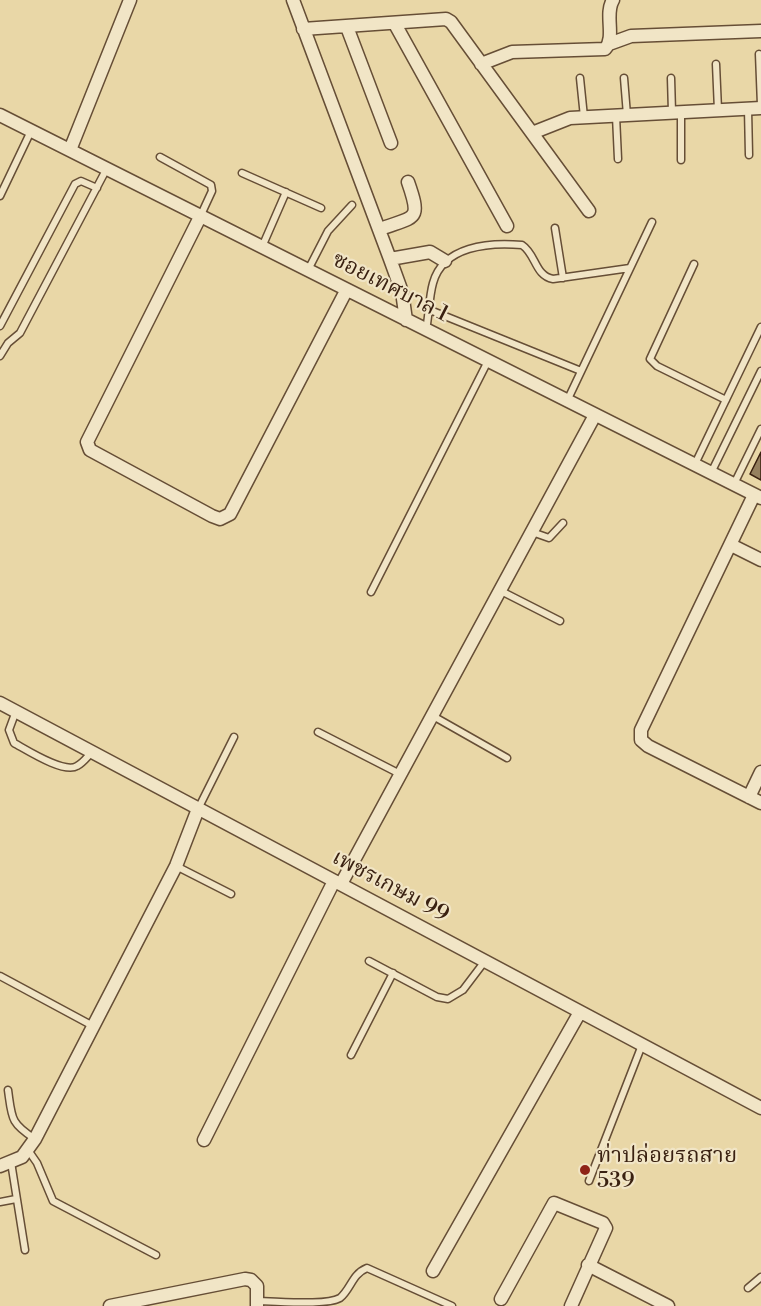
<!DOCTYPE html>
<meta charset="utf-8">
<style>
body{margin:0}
canvas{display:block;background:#e9d7a7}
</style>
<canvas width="761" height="1306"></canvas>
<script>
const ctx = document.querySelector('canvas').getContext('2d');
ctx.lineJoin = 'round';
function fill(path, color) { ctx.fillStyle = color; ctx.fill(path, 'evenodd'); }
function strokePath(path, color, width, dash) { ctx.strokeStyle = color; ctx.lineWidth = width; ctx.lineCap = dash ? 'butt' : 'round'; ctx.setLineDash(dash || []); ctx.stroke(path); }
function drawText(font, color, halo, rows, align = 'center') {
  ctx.font = font + ' "Libre Bodoni","Noto Serif Thai",serif'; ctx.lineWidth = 4.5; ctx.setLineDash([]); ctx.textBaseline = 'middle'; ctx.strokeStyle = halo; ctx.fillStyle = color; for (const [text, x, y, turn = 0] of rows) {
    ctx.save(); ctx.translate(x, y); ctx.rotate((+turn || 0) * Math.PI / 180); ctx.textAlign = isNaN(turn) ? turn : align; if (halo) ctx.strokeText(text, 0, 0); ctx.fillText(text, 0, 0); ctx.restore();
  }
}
const building = new Path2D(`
 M 761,452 L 761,480 L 750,474 Z`);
fill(building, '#95805f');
strokePath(building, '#3a2111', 1.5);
const service = new Path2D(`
 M 759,54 L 761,105
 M 716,64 L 718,110
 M 580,78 L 584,117
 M 624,78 L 627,115
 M 671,78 L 672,112
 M 748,109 L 749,155
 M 681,112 L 681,160
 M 616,116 L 618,159
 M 160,157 L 211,185 L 212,191 L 200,217
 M 242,173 L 321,208
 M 0,196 L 31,131
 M 555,228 L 563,278
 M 262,247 L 286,192
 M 694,264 L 650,359 L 657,366 L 726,400
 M 308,270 L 328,231 L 352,205
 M 430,310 L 581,371
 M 0,326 L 75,184 L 81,181 L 97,188
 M 426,330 C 429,315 429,297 433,283 C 443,246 489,242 522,245 C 536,254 535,276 553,279 L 630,268
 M 0,356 L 8,343 L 20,333 L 106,170
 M 567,401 L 652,222
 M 695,464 L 761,327
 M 711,473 L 761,371
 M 734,484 L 761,429
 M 532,532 L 549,538 L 563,523
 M 501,591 L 560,621
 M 371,592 L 488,361
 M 16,711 L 9,730 L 14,743 C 27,750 64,774 77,766 C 83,763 87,757 92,752
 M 433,716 L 507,758
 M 318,732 L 400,774
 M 198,809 L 234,737
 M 176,866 L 231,894
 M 369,961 L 437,997 L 448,999 L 463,990 L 485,961
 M 0,976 L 93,1026
 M 351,1055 L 393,973
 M 8,1090 C 12,1118 10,1123 35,1139
 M 28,1150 L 37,1163 L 53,1201 L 156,1255
 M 11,1162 L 25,1250
 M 589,1181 L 642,1045
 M 0,1202 L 16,1199
 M 748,1288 L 761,1277
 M 257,1301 C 277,1301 326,1306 340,1298 C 351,1289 352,1274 367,1268 L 452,1306`);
const minor = new Path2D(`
 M 293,0 L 390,259 L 402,292 L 406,320
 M 395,24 L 507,226
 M 347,27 L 391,143
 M 303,29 L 446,19 L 451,22 L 532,133 L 570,118 L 761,108
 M 609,44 L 631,36 L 761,31
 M 481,64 L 512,52 L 605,49 C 616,37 604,14 613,0
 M 0,115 L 761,498
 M 532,133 L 589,211
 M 70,150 L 130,0
 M 200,217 L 87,442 L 90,450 L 212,516 L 220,519 L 230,514 L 346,291
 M 380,229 C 415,216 422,222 408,182
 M 390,259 L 430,252 L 445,261
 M 754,495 L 641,730 L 641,740 L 648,746 L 761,803
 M 731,545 L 761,560
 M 0,703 L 761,1108
 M 749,797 L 761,772
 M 341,884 L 595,415
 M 204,1140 L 334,881
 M 0,1166 L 22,1157 L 35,1139 L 176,866 L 198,809
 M 588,1265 L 668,1306
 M 433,1271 L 580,1012
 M 501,1299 L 554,1203 L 603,1223 L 606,1228 L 571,1306
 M 110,1306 L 245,1279 L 251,1280 L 257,1286 L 257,1306`);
strokePath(service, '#664e36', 9);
strokePath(minor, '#664e36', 15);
strokePath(service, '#f1e5c6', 6);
strokePath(minor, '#f1e5c6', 12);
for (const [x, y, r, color] of [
 [585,1170,6,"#8f2418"]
]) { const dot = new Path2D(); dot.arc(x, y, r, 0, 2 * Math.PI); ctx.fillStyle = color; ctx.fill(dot); strokePath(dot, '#f1e5c6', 2); }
drawText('22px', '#3a2111', '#f1e5c6', [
 ["ซอยเทศบาล 1",390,288,27],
 ["เพชรเกษม 99",390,887,28]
]);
drawText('22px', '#3a2111', '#f1e5c6', [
 ["ท่าปล่อยรถสาย",597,1157],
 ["539",597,1182]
], 'left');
</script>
